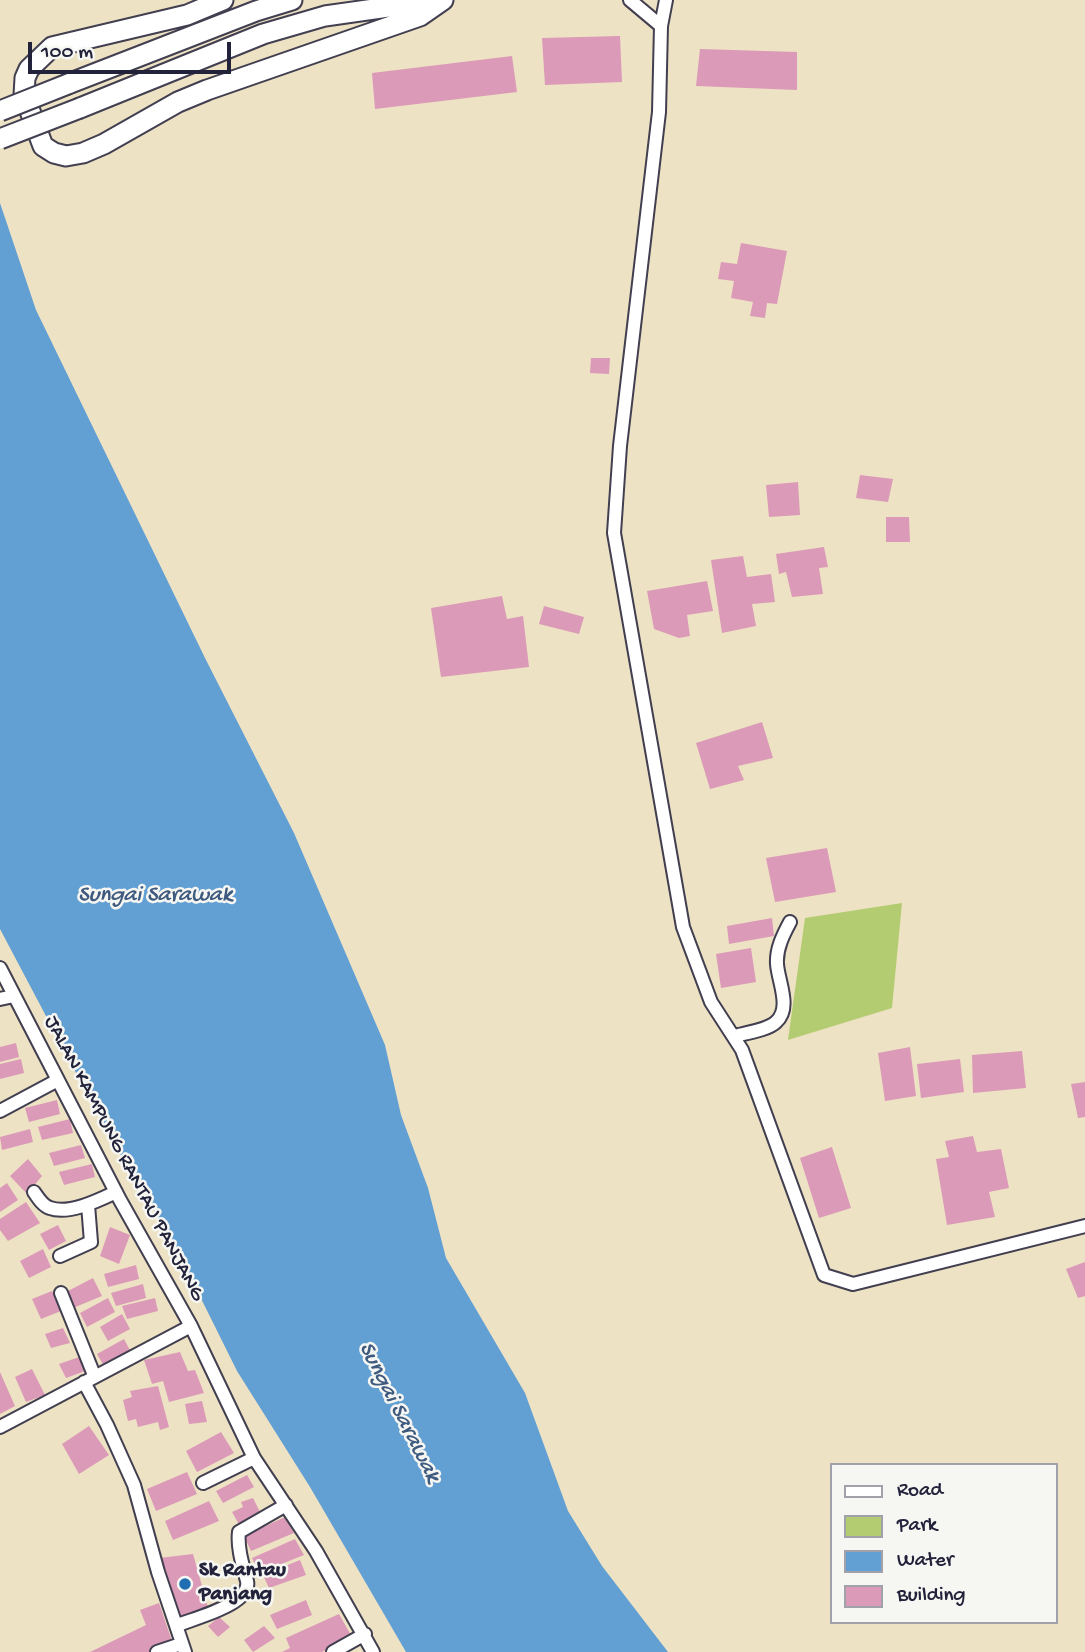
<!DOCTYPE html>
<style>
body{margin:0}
#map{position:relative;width:1085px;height:1652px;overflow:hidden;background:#eee2c4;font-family:"Gochi Hand",sans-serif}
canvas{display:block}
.legend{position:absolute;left:830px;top:1463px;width:228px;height:161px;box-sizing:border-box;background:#f6f6f2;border:2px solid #a1a1a9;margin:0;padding:9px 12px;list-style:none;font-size:21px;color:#22223b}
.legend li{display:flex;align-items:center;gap:14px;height:35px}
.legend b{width:35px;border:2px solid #a1a1a9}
.scale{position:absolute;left:28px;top:42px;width:203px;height:32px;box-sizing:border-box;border:4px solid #22223b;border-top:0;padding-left:9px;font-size:21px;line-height:24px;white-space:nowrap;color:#22223b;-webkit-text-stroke:5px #f6f6f2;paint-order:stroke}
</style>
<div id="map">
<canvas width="1085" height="1652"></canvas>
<ul class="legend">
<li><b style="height:9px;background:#fff"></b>Road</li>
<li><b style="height:19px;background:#b4cc71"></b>Park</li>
<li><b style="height:19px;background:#629fd3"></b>Water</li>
<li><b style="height:19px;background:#db9ab7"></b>Building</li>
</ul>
<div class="scale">100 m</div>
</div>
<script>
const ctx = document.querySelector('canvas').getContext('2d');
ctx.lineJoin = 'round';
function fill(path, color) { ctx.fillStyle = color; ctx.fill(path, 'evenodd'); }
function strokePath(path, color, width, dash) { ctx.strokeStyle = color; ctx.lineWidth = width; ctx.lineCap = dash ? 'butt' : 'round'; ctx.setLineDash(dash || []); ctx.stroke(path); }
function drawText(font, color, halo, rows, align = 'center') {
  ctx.font = font + ' "Gochi Hand",sans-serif'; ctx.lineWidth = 5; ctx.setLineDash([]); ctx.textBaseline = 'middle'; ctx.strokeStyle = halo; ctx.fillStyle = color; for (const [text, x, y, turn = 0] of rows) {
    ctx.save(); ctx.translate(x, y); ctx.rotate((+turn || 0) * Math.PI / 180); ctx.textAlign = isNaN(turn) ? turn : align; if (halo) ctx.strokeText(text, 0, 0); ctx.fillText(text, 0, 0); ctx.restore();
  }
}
fill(new Path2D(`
 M 902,903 L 892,1008 L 788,1040 L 805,918 Z`), '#b4cc71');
fill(new Path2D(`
 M 0,203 L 36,310 L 205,658 L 294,833 L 385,1045 L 401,1115 L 428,1188 L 446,1258 L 525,1393 L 568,1511 L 602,1566 L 668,1652 L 406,1652 L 310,1487 L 237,1371 L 173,1242 L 112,1141 L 0,929 Z`), '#629fd3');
fill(new Path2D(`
 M 620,36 L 622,82 L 545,85 L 542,38 Z
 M 700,49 L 797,52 L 797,90 L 696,86 Z
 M 512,56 L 517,92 L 375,109 L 372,73 Z
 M 741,243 L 787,251 L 777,304 L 767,303 L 765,318 L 750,316 L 753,302 L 731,298 L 734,281 L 718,279 L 721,262 L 737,264 Z
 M 591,358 L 610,358 L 609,374 L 590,373 Z
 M 860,475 L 893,479 L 888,502 L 856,498 Z
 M 798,482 L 800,515 L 769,517 L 766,485 Z
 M 886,517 L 909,517 L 910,542 L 886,542 Z
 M 824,547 L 828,567 L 819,568 L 823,594 L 792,597 L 786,572 L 779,574 L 776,554 Z
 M 743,556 L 747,577 L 771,574 L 775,602 L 752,604 L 756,626 L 722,633 L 711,560 Z
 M 707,581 L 713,611 L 687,615 L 690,636 L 679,638 L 654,629 L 647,591 Z
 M 502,596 L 507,619 L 523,616 L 529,667 L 441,677 L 431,608 Z
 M 544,606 L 584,617 L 579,634 L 539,624 Z
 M 762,722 L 773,758 L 738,766 L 744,780 L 710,789 L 696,743 Z
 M 827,848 L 836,892 L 775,902 L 766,858 Z
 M 772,918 L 774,936 L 729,944 L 727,926 Z
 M 751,948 L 756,982 L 721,988 L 716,954 Z
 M 16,1043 L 19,1057 L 0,1062 L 0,1047 Z
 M 910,1047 L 916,1096 L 885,1101 L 878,1053 Z
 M 1022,1051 L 1026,1088 L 973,1093 L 972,1055 Z
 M 21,1059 L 24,1073 L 0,1079 L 0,1064 Z
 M 960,1059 L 964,1092 L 921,1098 L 917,1064 Z
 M 1085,1082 L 1085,1117 L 1078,1118 L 1071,1084 Z
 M 57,1100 L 60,1114 L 29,1122 L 25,1108 Z
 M 70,1119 L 73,1133 L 42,1140 L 38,1127 Z
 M 30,1129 L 33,1142 L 2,1150 L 0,1137 Z
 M 973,1136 L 977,1152 L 1001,1149 L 1009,1188 L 989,1192 L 995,1217 L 947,1225 L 936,1159 L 949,1157 L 945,1141 Z
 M 81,1145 L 85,1158 L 54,1166 L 49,1153 Z
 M 832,1147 L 851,1208 L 819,1218 L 800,1158 Z
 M 28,1159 L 42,1176 L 27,1194 L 10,1176 Z
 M 92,1164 L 95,1177 L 64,1185 L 59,1172 Z
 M 7,1183 L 18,1200 L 0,1212 L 0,1188 Z
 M 26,1202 L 40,1223 L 8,1241 L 0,1230 L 0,1219 Z
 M 58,1225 L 66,1241 L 49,1250 L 40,1234 Z
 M 110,1227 L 130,1235 L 119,1264 L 100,1256 Z
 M 43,1249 L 51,1267 L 29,1278 L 20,1261 Z
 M 1085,1262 L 1085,1296 L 1078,1298 L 1066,1269 Z
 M 136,1265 L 139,1279 L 108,1287 L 104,1274 Z
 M 93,1278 L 102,1296 L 73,1308 L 66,1292 Z
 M 143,1284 L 146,1298 L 116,1306 L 111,1293 Z
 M 52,1291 L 61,1311 L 41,1319 L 32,1299 Z
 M 108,1298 L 115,1312 L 87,1327 L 80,1313 Z
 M 155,1298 L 158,1311 L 127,1319 L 122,1306 Z
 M 122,1314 L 130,1329 L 108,1341 L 100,1327 Z
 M 63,1328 L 70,1343 L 51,1348 L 45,1334 Z
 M 124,1339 L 132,1354 L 105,1368 L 97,1354 Z
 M 180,1352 L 188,1371 L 195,1370 L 204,1393 L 169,1402 L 163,1381 L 152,1384 L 144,1360 Z
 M 82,1356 L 88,1370 L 66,1378 L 59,1364 Z
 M 32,1369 L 45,1395 L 26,1402 L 15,1377 Z
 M 0,1372 L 15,1406 L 0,1414 Z
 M 158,1386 L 169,1427 L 160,1430 L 158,1422 L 138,1427 L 136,1419 L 128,1421 L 123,1400 L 132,1397 L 130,1391 Z
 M 202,1401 L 207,1422 L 189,1424 L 185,1404 Z
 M 89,1426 L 109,1455 L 79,1474 L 62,1444 Z
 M 221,1432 L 234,1453 L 197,1472 L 186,1451 Z
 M 187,1472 L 197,1494 L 156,1511 L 147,1489 Z
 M 247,1475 L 254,1487 L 223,1503 L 216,1491 Z
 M 253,1498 L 263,1518 L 241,1528 L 232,1512 L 243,1507 L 241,1502 Z
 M 209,1501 L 219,1521 L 173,1540 L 165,1521 Z
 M 285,1517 L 294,1533 L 251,1551 L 244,1536 Z
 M 295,1539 L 304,1555 L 259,1573 L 252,1558 Z
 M 193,1554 L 209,1611 L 180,1617 L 159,1558 Z
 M 300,1560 L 306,1575 L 269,1588 L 263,1575 Z
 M 306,1600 L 312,1615 L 277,1629 L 270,1615 Z
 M 159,1603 L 172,1641 L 150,1652 L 90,1652 L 146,1625 L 140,1610 Z
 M 339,1614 L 352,1637 L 322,1652 L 282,1652 L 290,1648 L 286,1638 Z
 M 219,1617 L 230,1627 L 218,1637 L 208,1626 Z
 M 264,1626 L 275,1638 L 253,1652 L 244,1640 Z`), '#db9ab7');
const minor = new Path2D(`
 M 630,0 L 661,26
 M 666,0 L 661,26 L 659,112 L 620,446 L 614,533 L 683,927 L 711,1002 L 742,1050 L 824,1275 L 853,1284 L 1085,1226
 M 0,968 L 120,1200 L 191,1326 L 0,1427
 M 0,999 L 14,996
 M 734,1036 C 746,1033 768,1030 776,1022 C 792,1008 778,981 777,964 C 776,949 783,935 790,922
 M 0,1111 L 58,1080
 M 34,1192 C 38,1198 43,1206 50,1208 C 69,1215 99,1200 116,1192
 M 60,1256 L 91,1242 L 88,1205
 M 61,1293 L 94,1375
 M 191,1326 L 254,1458 L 316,1551 L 373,1652
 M 84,1382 L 107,1425 L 134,1485 L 158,1572 L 185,1652
 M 203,1483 L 254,1458
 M 178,1625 C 195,1618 252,1604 247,1581 C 243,1566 237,1548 239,1532 L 286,1505
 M 157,1652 L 181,1644
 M 333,1652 L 365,1634`);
const trunk = new Path2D(`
 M 223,0 L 187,15 L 52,47 L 29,69 L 25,78 L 24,95 L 43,146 L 54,153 L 66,156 L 83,153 L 104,144 L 178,102 L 207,90 L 420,16 L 443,0
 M 68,84 L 256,11 L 292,0
 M 80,108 L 263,34 L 325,16 L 437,0`);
strokePath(minor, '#413f50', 16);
strokePath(trunk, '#413f50', 23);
strokePath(minor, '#fff', 12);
strokePath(trunk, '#fff', 19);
const trunkBridge = new Path2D(`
 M 0,111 L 68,84
 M 0,139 L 80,108`);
strokePath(trunkBridge, '#413f50', 23, []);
strokePath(trunkBridge, '#fff', 19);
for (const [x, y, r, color] of [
 [185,1584,7,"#1f6fb2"]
]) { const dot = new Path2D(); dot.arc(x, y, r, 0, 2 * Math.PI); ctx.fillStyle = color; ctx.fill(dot); strokePath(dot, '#f6f6f2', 2.5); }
drawText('21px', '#22223b', '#f6f6f2', [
 ["JALAN KAMPUNG RANTAU PANJANG",123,1159,62]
]);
drawText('bold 21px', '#22223b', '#f6f6f2', [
 ["Sk Rantau",199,1572],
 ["Panjang",199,1596]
], 'left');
drawText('italic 23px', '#3f5a7f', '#f6f6f2', [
 ["Sungai Sarawak",155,896],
 ["Sungai Sarawak",398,1413,63]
]);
</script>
